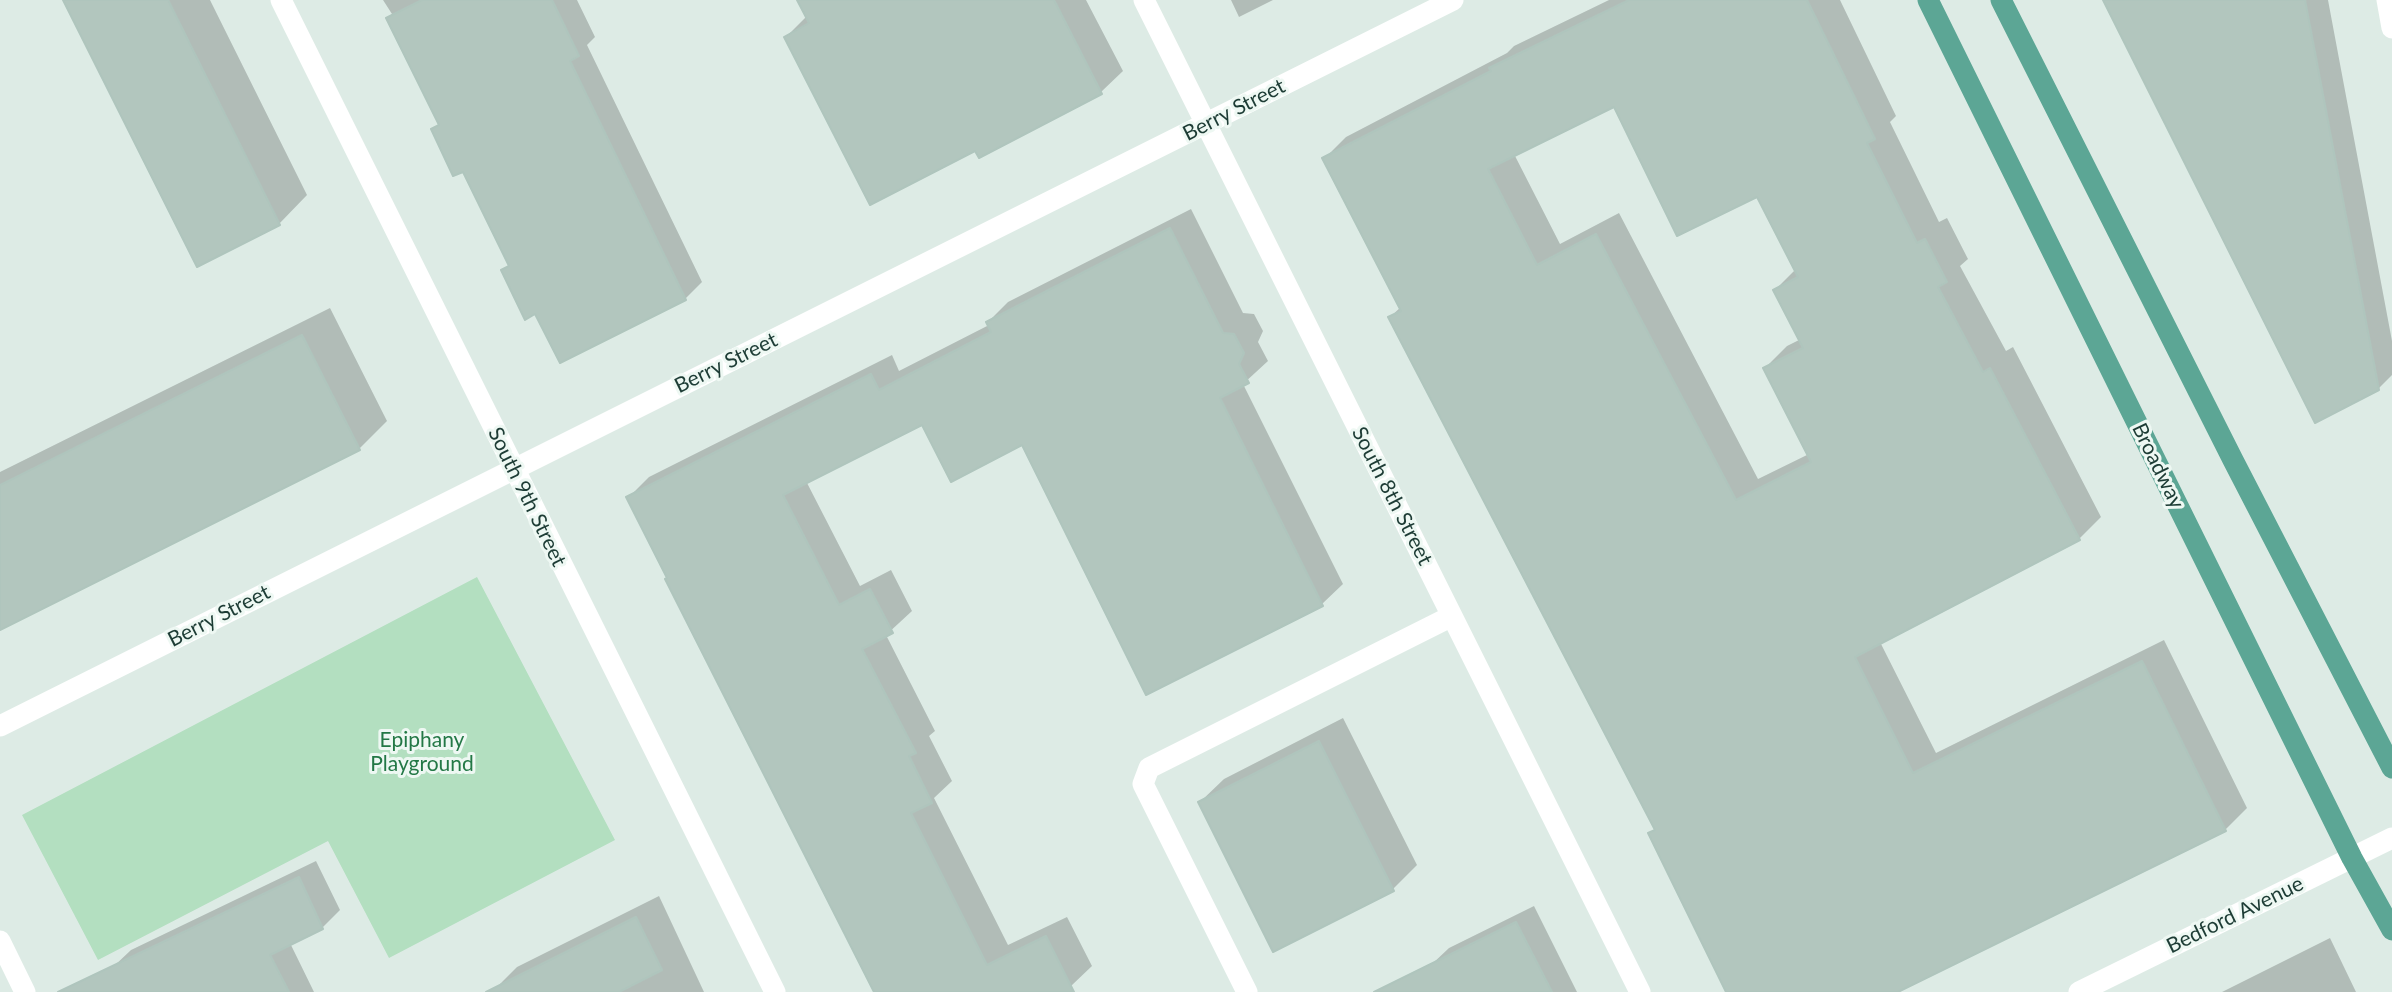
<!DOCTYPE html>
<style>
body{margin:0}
canvas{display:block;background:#ddebe5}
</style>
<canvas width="2392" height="992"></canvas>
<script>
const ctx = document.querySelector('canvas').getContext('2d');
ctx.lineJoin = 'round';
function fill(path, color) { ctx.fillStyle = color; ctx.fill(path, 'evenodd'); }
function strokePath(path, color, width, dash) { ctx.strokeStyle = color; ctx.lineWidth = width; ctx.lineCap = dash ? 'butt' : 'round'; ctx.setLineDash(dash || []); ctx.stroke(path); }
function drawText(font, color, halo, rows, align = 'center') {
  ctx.font = font + ' Lato,sans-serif'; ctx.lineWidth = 6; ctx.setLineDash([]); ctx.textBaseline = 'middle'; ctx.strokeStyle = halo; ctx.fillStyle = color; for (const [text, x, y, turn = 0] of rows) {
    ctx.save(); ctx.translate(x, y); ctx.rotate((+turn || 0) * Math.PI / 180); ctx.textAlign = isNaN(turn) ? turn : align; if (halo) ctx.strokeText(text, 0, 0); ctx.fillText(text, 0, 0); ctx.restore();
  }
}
fill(new Path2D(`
 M 477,577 L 615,840 L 389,958 L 328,841 L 98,960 L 22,815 Z`), '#b3dfc0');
fill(new Path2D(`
 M 65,0 L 210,0 L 307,195 L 279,224 Z
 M 383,0 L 577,0 L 595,37 L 587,45 L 702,282 L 685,299 L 503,271 L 510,264 L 463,169 L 433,130 L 440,123 L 388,18 L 392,14 Z
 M 799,0 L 1086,0 L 1123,71 L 1101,92 L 979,155 L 976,149 L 786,37 L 807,16 Z
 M 1231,0 L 1273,0 L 1239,17 Z
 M 1609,0 L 1840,0 L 1896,116 L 1890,122 L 1939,222 L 1947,218 L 1968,259 L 1960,266 L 2006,351 L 2013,347 L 2101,517 L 2079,539 L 1880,642 L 1936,753 L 2164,640 L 2247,808 L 2225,830 L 1894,992 L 1728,992 L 1650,834 L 1656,828 L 1390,317 L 1401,307 L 1324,159 L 1346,137 L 1507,53 L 1514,46 ZM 1615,105 L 1757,195 L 1796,269 L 1775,290 L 1801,339 L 1787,346 L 1765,368 L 1809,454 L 1758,479 L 1619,213 L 1560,244 L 1514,154 Z
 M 2104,0 L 2328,0 L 2392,341 L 2392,375 L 2378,389 Z
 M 1191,209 L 1243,313 L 1254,314 L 1263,331 L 1258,342 L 1268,361 L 1243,384 L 1343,584 L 1322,604 L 1146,692 L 1022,443 L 923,423 L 806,481 L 860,586 L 891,570 L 912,611 L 886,635 L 935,731 L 929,736 L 952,781 L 934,798 L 1008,945 L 1067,917 L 1092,966 L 1071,986 L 1065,990 L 1066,992 L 876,992 L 629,497 L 649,477 L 892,355 L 899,371 L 989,325 L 988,322 L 1008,302 Z
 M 330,308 L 387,421 L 359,449 L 0,628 L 0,472 Z
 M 1343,718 L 1417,865 L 1393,889 L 1274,949 L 1200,802 L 1224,779 Z
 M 316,861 L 340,910 L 322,928 L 290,943 L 314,992 L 125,992 L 113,967 L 131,950 Z
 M 659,896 L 704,992 L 492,992 L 517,967 Z
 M 1534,906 L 1577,992 L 1445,992 L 1431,965 L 1449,948 Z
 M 2330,938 L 2356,992 L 2222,992 Z`), '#0003');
const building = new Path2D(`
 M 63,0 L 168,0 L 280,225 L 197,267 Z
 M 422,0 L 552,0 L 579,56 L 570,61 L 686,300 L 560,363 L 535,314 L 525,320 L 501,270 L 509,266 L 463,172 L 453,176 L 431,129 L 439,125 L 386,18 Z
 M 797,0 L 1054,0 L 1102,94 L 979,158 L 975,151 L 870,205 L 784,37 L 809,23 Z
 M 1629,0 L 1807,0 L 1875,139 L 1867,143 L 1917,243 L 1925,239 L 1947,282 L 1938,287 L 1983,372 L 1990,368 L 2080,540 L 1855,657 L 1913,773 L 2142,661 L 2226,831 L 1898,992 L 1726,992 L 1648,833 L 1655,830 L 1388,317 L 1401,311 L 1322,158 L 1491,71 L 1489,68 ZM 1614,107 L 1677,236 L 1757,197 L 1798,277 L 1773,290 L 1803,348 L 1763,368 L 1811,462 L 1736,500 L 1596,234 L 1537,265 L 1488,169 Z
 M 2103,0 L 2305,0 L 2379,390 L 2315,423 Z
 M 1170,228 L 1223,333 L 1234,334 L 1244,353 L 1239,364 L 1249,383 L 1220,398 L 1323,606 L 1146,695 L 1022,445 L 951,482 L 922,425 L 783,495 L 839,605 L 870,589 L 893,633 L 862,649 L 916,753 L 909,756 L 932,803 L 911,813 L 987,965 L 1046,936 L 1074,992 L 874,992 L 665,579 L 667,578 L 626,497 L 871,374 L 879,390 L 991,332 L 986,322 Z
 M 302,335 L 360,450 L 0,630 L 0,485 Z
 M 1319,741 L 1394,891 L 1273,952 L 1198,802 Z
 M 299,877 L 323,929 L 270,955 L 289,992 L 58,992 Z
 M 636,917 L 662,970 L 619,992 L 486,992 Z
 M 1516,922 L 1552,992 L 1374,992 Z`);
fill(building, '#b2c6be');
strokePath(building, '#afc5bd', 2);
strokePath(new Path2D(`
 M 281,0 L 775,992
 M 1144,0 L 1640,992
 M 2387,0 L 2392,28
 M 0,726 L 1453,0
 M 0,941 L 25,992
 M 1247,992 L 1143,784 L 1149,768 L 1452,616
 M 2079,992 L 2392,838`), '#fff', 21);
strokePath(new Path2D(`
 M 1928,0 L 2352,858 L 2392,930
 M 2001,0 L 2233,460 L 2392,768`), '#5ca695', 21);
drawText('21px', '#1d3c35', '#eef8f3', [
 ["Berry Street",1234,110,-27],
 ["Berry Street",726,363,-26],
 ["Broadway",2158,466,64],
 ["South 8th Street",1392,496,63],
 ["South 9th Street",527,497,64],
 ["Berry Street",219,616,-27],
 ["Bedford Avenue",2235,915,-26]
]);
drawText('21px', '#237846', '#eef8f3', [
 ["Epiphany",422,740],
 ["Playground",422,764]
]);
</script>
